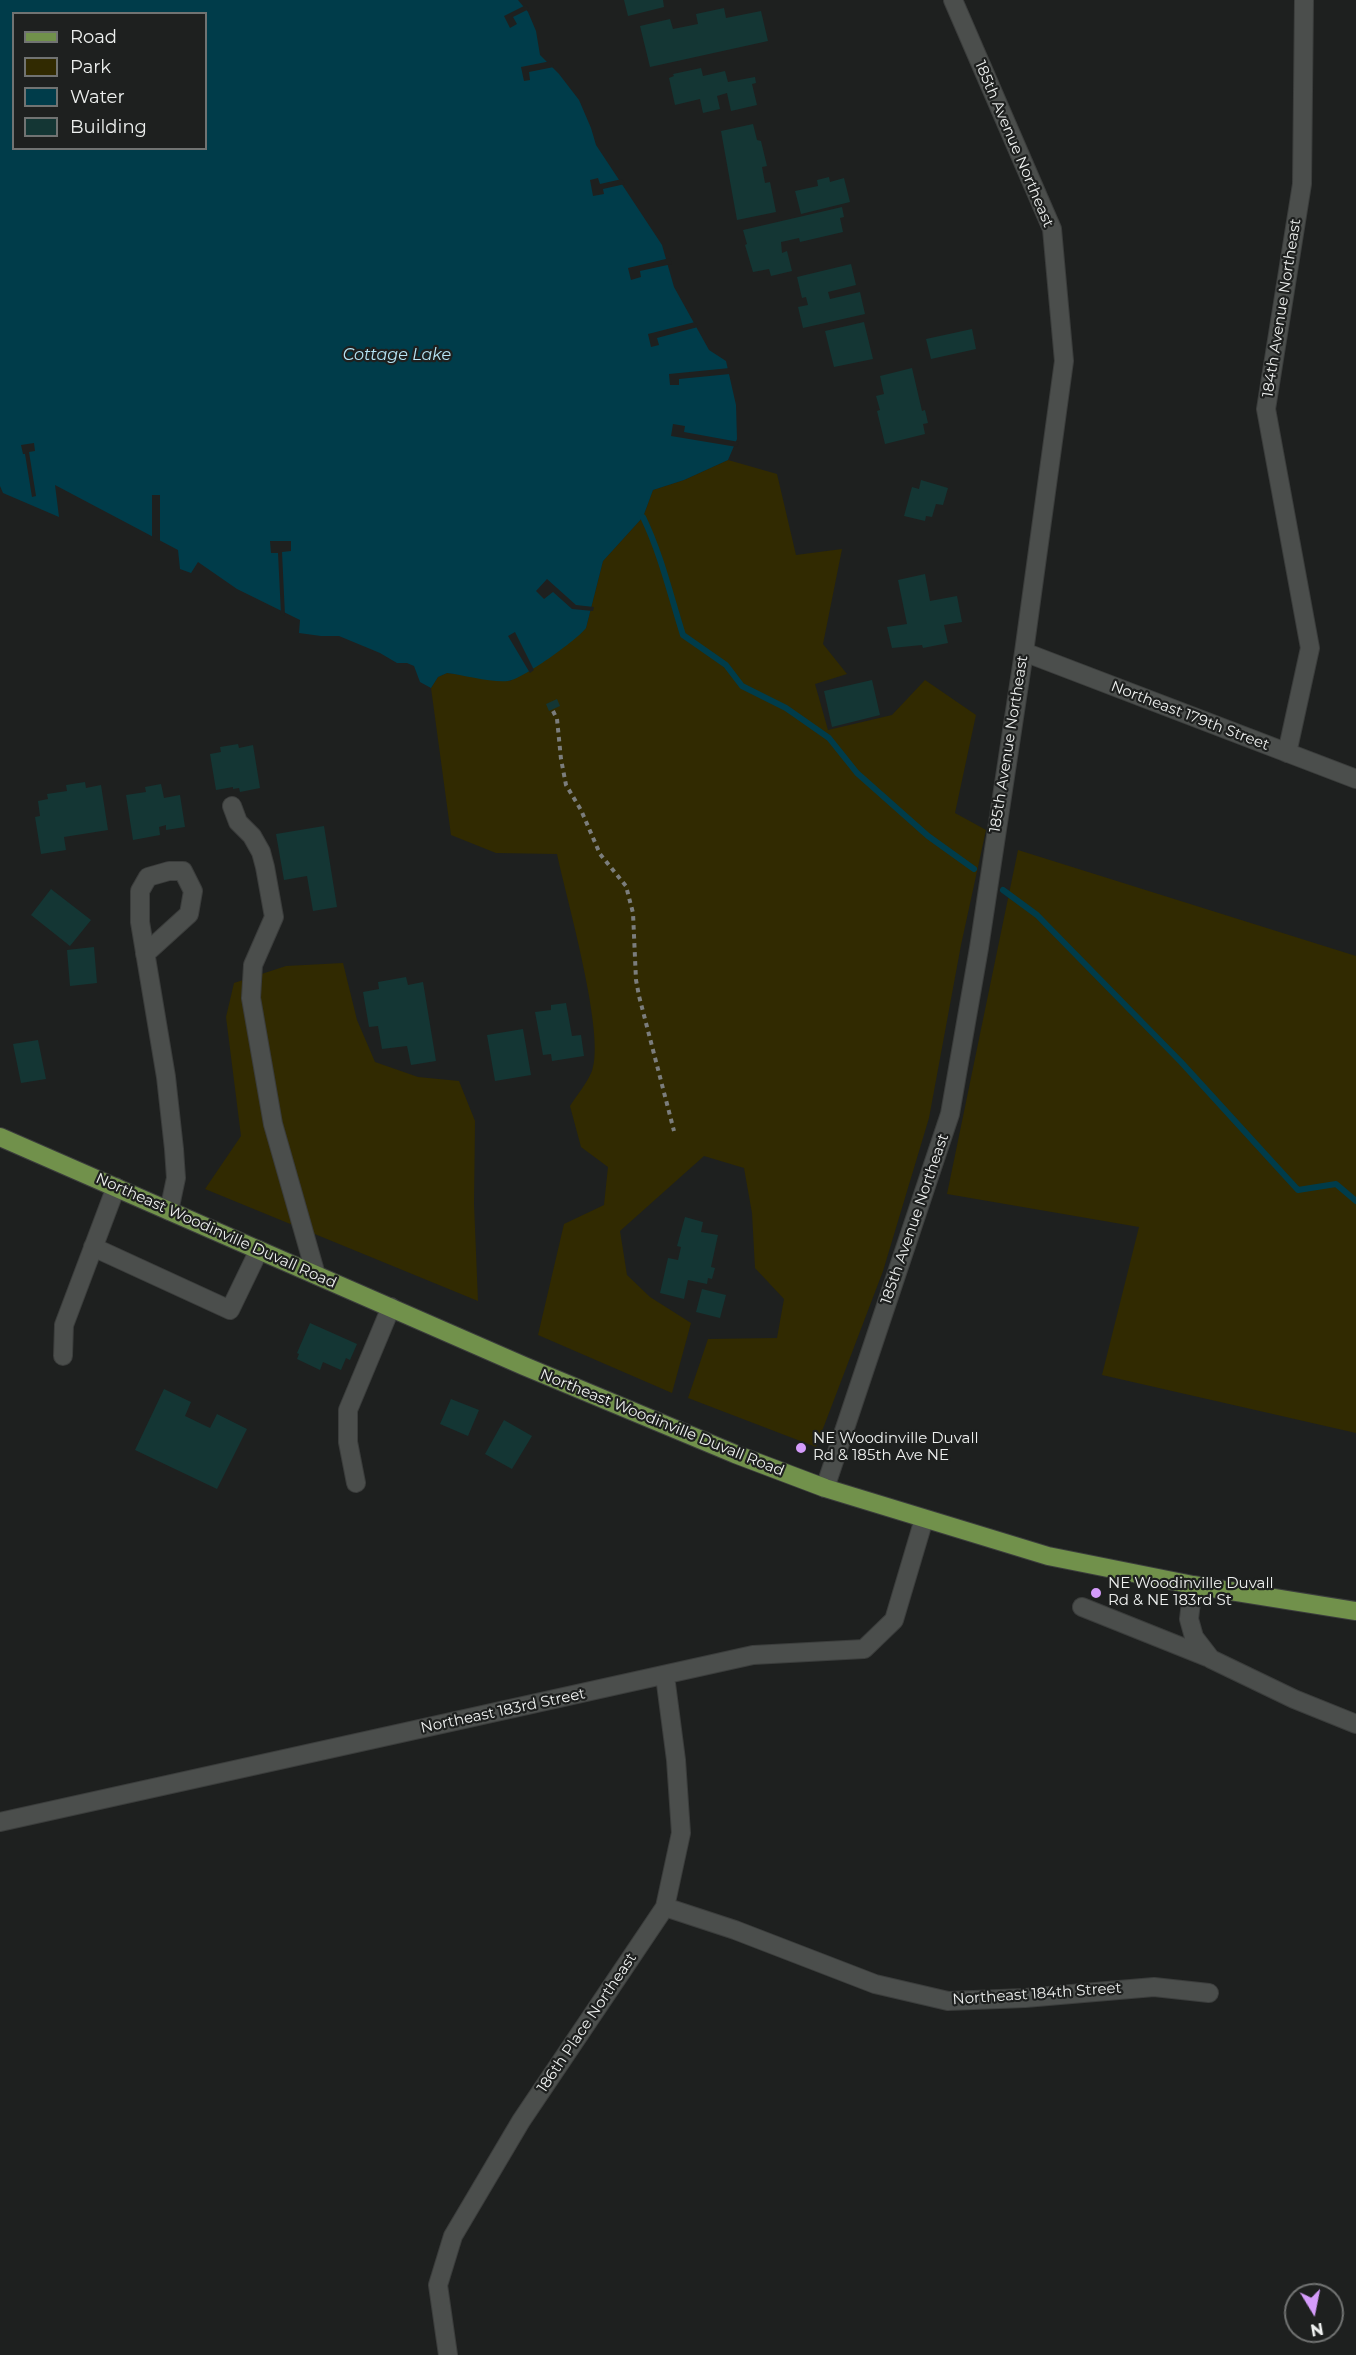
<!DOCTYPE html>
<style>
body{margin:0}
#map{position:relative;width:1356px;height:2355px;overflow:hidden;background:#1e201f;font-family:Montserrat,sans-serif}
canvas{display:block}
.legend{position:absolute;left:12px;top:12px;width:195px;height:138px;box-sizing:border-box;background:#1e201f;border:2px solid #717372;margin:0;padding:8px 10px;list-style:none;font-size:18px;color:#eef0ef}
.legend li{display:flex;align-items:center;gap:12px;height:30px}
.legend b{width:30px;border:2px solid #717372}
.north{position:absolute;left:1284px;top:2283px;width:60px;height:60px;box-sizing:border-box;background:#1e201f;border:2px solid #717372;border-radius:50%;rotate:170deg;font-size:16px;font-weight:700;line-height:24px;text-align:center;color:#eef0ef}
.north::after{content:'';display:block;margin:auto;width:21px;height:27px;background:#d59cfb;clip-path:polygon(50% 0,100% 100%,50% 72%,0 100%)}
</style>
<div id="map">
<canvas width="1356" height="2355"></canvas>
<ul class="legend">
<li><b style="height:8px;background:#71914b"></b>Road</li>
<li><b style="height:16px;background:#312a01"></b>Park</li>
<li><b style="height:16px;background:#003c4a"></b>Water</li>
<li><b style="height:16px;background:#143634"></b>Building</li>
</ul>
<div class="north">N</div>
</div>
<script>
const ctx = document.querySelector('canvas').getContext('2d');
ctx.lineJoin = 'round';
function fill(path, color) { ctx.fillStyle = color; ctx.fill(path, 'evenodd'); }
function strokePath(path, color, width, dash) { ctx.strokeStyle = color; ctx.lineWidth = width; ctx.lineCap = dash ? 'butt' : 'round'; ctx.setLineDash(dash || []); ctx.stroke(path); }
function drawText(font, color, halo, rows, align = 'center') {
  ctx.font = font + ' Montserrat,sans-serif'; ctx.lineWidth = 4.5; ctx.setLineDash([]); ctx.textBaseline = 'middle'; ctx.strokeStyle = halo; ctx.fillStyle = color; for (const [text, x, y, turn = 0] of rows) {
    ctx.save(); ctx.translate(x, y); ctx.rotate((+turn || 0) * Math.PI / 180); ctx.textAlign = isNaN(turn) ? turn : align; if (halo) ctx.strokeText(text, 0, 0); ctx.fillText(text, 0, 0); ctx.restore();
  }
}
fill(new Path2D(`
 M 728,460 L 777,474 L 796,555 L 842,549 L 823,644 L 847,674 L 815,684 L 828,730 L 892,715 L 925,680 L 976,715 L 955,813 L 986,830 L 961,945 L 929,1118 L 883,1271 L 816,1447 L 688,1398 L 708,1339 L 777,1338 L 784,1299 L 755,1268 L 752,1213 L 744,1168 L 704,1156 L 620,1231 L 627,1275 L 650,1297 L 691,1323 L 672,1393 L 538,1335 L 564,1224 L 604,1205 L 608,1167 L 581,1147 L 570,1106 C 577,1095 587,1083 592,1071 C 606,1035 566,897 557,854 L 496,853 L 451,835 L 431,688 L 438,677 L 447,673 L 510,681 L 586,628 L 603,561 L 643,517 L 653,490 L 684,480 Z
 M 1018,850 L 1356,956 L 1356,1433 L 1102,1375 L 1139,1227 L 947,1194 Z
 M 343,963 L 357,1020 L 375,1062 L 418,1077 L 459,1081 L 475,1121 L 474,1204 L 478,1301 L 205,1189 L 241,1136 L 226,1017 L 234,983 L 286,966 Z`), '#312a01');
fill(new Path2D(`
 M 0,0 L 518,0 L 528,12 L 536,31 L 540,55 L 559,74 L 579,100 L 591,128 L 596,145 L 662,245 L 674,287 L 709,350 L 726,361 L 736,405 L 737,439 L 728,460 L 684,480 L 653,490 L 643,517 L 603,561 L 586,628 C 577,640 521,680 508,681 C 493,683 463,675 447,673 L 438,677 L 431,688 L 420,682 L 414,666 L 407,663 L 397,663 L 380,653 L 339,636 L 321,636 L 299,633 L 300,620 L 237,589 L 198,562 L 191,573 L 180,569 L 178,550 L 55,485 L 59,517 L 3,493 L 0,486 ZM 14,14 L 206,14 L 206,148 L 14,148 Z`), '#003c4a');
fill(new Path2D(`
 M 526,5 L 529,9 L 513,17 L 517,24 L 510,28 L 504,16 Z
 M 551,61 L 554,67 L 529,72 L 530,80 L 524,81 L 521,67 Z
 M 598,178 L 600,184 L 622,179 L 625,184 L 603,189 L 604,194 L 593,196 L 590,180 Z
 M 670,258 L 672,264 L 640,271 L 641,277 L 631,280 L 628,268 Z
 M 695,322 L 698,327 L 657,338 L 659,345 L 651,347 L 648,334 Z
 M 730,368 L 730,374 L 679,379 L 679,385 L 670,385 L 669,374 Z
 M 673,424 L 685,426 L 684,432 L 739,442 L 737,447 L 671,436 Z
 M 34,443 L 35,451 L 29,452 L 36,496 L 32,497 L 25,454 L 23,454 L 21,445 Z
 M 152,495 L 160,495 L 160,543 L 152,539 Z
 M 270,541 L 291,541 L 291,551 L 282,552 L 285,616 L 281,614 L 278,553 L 271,553 Z
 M 547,579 L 576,605 L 594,607 L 593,611 L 572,609 L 553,592 L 544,599 L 536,591 Z
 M 515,632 L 534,670 L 530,673 L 508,636 Z`), '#1e201f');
strokePath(new Path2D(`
 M 643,517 C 662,557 670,594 683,635 L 726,665 L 742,686 L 786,708 L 829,738 L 857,773 L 928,836 L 974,869
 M 1003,890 L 1037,915 L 1181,1062 L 1298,1190 L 1336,1184 L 1356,1201`), '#003c4a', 6);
fill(new Path2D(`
 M 624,0 L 663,0 L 664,7 L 628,16 Z
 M 724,8 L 726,18 L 761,11 L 768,41 L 650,67 L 640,26 L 670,19 L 673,29 L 698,24 L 696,14 Z
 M 701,68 L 703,76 L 725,71 L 728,82 L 755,77 L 756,83 L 752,84 L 757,105 L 731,111 L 727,93 L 717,96 L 720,109 L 703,113 L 700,99 L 675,105 L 669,78 L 674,76 L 673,74 Z
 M 753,124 L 757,140 L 761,141 L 767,166 L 762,167 L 765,183 L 770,182 L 776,212 L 737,220 L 721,131 Z
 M 829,177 L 830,182 L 844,178 L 850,202 L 801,214 L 795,191 L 818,186 L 817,180 Z
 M 842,207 L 844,217 L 840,218 L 843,232 L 800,242 L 799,238 L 781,242 L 782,253 L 787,251 L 792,271 L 771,276 L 769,269 L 753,272 L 745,245 L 747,244 L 743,230 Z
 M 851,264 L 856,285 L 828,292 L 830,299 L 860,292 L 865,314 L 803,328 L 798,307 L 808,305 L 806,297 L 802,298 L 797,277 Z
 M 864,322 L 873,359 L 834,367 L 825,331 Z
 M 972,329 L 976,349 L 931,359 L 926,339 Z
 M 912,368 L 922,411 L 925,410 L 928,423 L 923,424 L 925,434 L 885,444 L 877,411 L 880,410 L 876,396 L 884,394 L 880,376 Z
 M 921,480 L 948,488 L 943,505 L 936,504 L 932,517 L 926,516 L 925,521 L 904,516 L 912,487 L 919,489 Z
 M 925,574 L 930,601 L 957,596 L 962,622 L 944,625 L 948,643 L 923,648 L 922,645 L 892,648 L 887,627 L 907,624 L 898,580 Z
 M 872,680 L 880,715 L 832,727 L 824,691 Z
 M 557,699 L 560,706 L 549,711 L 546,704 Z
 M 238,744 L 239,748 L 253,745 L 260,788 L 240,792 L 239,788 L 233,789 L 233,787 L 216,790 L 210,754 L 221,752 L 220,747 Z
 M 85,782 L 86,788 L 101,785 L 108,830 L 64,837 L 66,850 L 41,854 L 35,817 L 40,816 L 38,801 L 48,799 L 47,794 L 67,791 L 66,785 Z
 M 161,784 L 164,798 L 180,795 L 185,827 L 166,830 L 166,825 L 159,827 L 160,835 L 133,840 L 126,795 L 146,792 L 145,787 Z
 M 324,826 L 337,907 L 313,911 L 307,876 L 284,880 L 276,834 Z
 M 51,889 L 91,920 L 70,946 L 31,915 Z
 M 94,947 L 97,983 L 70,986 L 67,950 Z
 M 406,977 L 408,985 L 423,982 L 436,1061 L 411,1065 L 407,1046 L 382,1049 L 378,1026 L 369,1027 L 363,992 L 379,989 L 378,982 Z
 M 566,1003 L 572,1036 L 581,1035 L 584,1056 L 552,1061 L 551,1054 L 543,1055 L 535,1012 L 551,1010 L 551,1005 Z
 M 523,1029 L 531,1075 L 495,1081 L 487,1035 Z
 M 38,1040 L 46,1079 L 21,1083 L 13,1044 Z
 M 685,1217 L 703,1222 L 701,1232 L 718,1235 L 711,1267 L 715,1268 L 712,1279 L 708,1278 L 707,1284 L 688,1280 L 684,1299 L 660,1293 L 668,1258 L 678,1260 L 681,1247 L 677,1246 Z
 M 702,1289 L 726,1295 L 720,1318 L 696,1312 Z
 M 310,1323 L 357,1344 L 350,1360 L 346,1358 L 341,1370 L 323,1362 L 320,1370 L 297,1359 L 299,1354 L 297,1353 Z
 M 164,1389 L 191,1402 L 185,1416 L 210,1428 L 217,1414 L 247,1429 L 217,1489 L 135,1450 Z
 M 451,1399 L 479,1410 L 468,1436 L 440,1424 Z
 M 504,1420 L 532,1436 L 512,1469 L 485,1454 Z`), '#143634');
const minor = new Path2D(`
 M 1024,652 L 1356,779
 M 1287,753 L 1310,648 L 1266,409 L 1302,184 L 1304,0
 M 232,806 L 238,822 L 252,836 L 261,852 L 265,867 L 274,917 L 253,965 L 251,998 L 273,1124 L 316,1275
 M 145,954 L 189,914 L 193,891 L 183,871 L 169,871 L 148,877 L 140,891 L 140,922 L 166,1077 L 174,1149 L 176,1178 L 169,1211
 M 93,1247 L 230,1310 L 259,1250
 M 63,1356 L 64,1325 L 116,1187
 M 356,1483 L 348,1442 L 348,1410 L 391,1307
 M 825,1488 L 950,1114 L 979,948 L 1024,652 L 1064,361 L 1052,229 L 953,0
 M 1193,1585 L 1189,1619 L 1194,1637 L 1211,1659 L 1294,1699 L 1356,1724
 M 1082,1607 L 1207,1657
 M 0,1822 L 753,1655 L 864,1649 L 894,1620 L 924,1519
 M 665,1907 L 735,1930 L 875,1984 L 948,2001 L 1025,1998 L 1154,1987 L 1209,1993
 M 448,2355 L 438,2285 L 453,2236 L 521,2121 L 665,1907 L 681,1833 L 676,1760 L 665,1676`);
const major = new Path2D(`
 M 0,1137 L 524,1366 L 735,1454 L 825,1488 L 1048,1556 L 1193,1585 L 1356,1611`);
strokePath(minor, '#3b3d3c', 20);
strokePath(major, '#3b3d3c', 20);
strokePath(new Path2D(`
 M 553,711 L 557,719 L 561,759 L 566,785 L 581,810 L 600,854 L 626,886 L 633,913 L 636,980 L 639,996 L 674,1131`), '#7b7d7c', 4, [4.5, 4.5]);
strokePath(minor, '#4b4e4c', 18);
strokePath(major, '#71914b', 18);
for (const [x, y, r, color] of [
 [801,1448,6,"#d59cfb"],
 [1096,1593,6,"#d59cfb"]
]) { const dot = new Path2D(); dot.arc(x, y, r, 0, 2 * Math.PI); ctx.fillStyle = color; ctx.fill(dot); strokePath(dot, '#1e201f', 2); }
drawText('15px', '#eef0ef', '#1e201f', [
 ["185th Avenue Northeast",1014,144,67],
 ["184th Avenue Northeast",1282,308,-81],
 ["Northeast 179th Street",1190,716,21],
 ["185th Avenue Northeast",1009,744,-81],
 ["185th Avenue Northeast",915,1219,-71],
 ["Northeast Woodinville Duvall Road",216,1231,24],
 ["Northeast Woodinville Duvall Road",662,1423,22],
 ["Northeast 183rd Street",503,1711,-12],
 ["Northeast 184th Street",1037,1994,-4],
 ["186th Place Northeast",587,2023,-56]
]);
drawText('15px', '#eef0ef', '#1e201f', [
 ["NE Woodinville Duvall",813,1439],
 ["Rd & 185th Ave NE",813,1456],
 ["NE Woodinville Duvall",1108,1584],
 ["Rd & NE 183rd St",1108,1601]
], 'left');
drawText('italic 16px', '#b8e6f6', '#1e201f', [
 ["Cottage Lake",397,355]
]);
</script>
